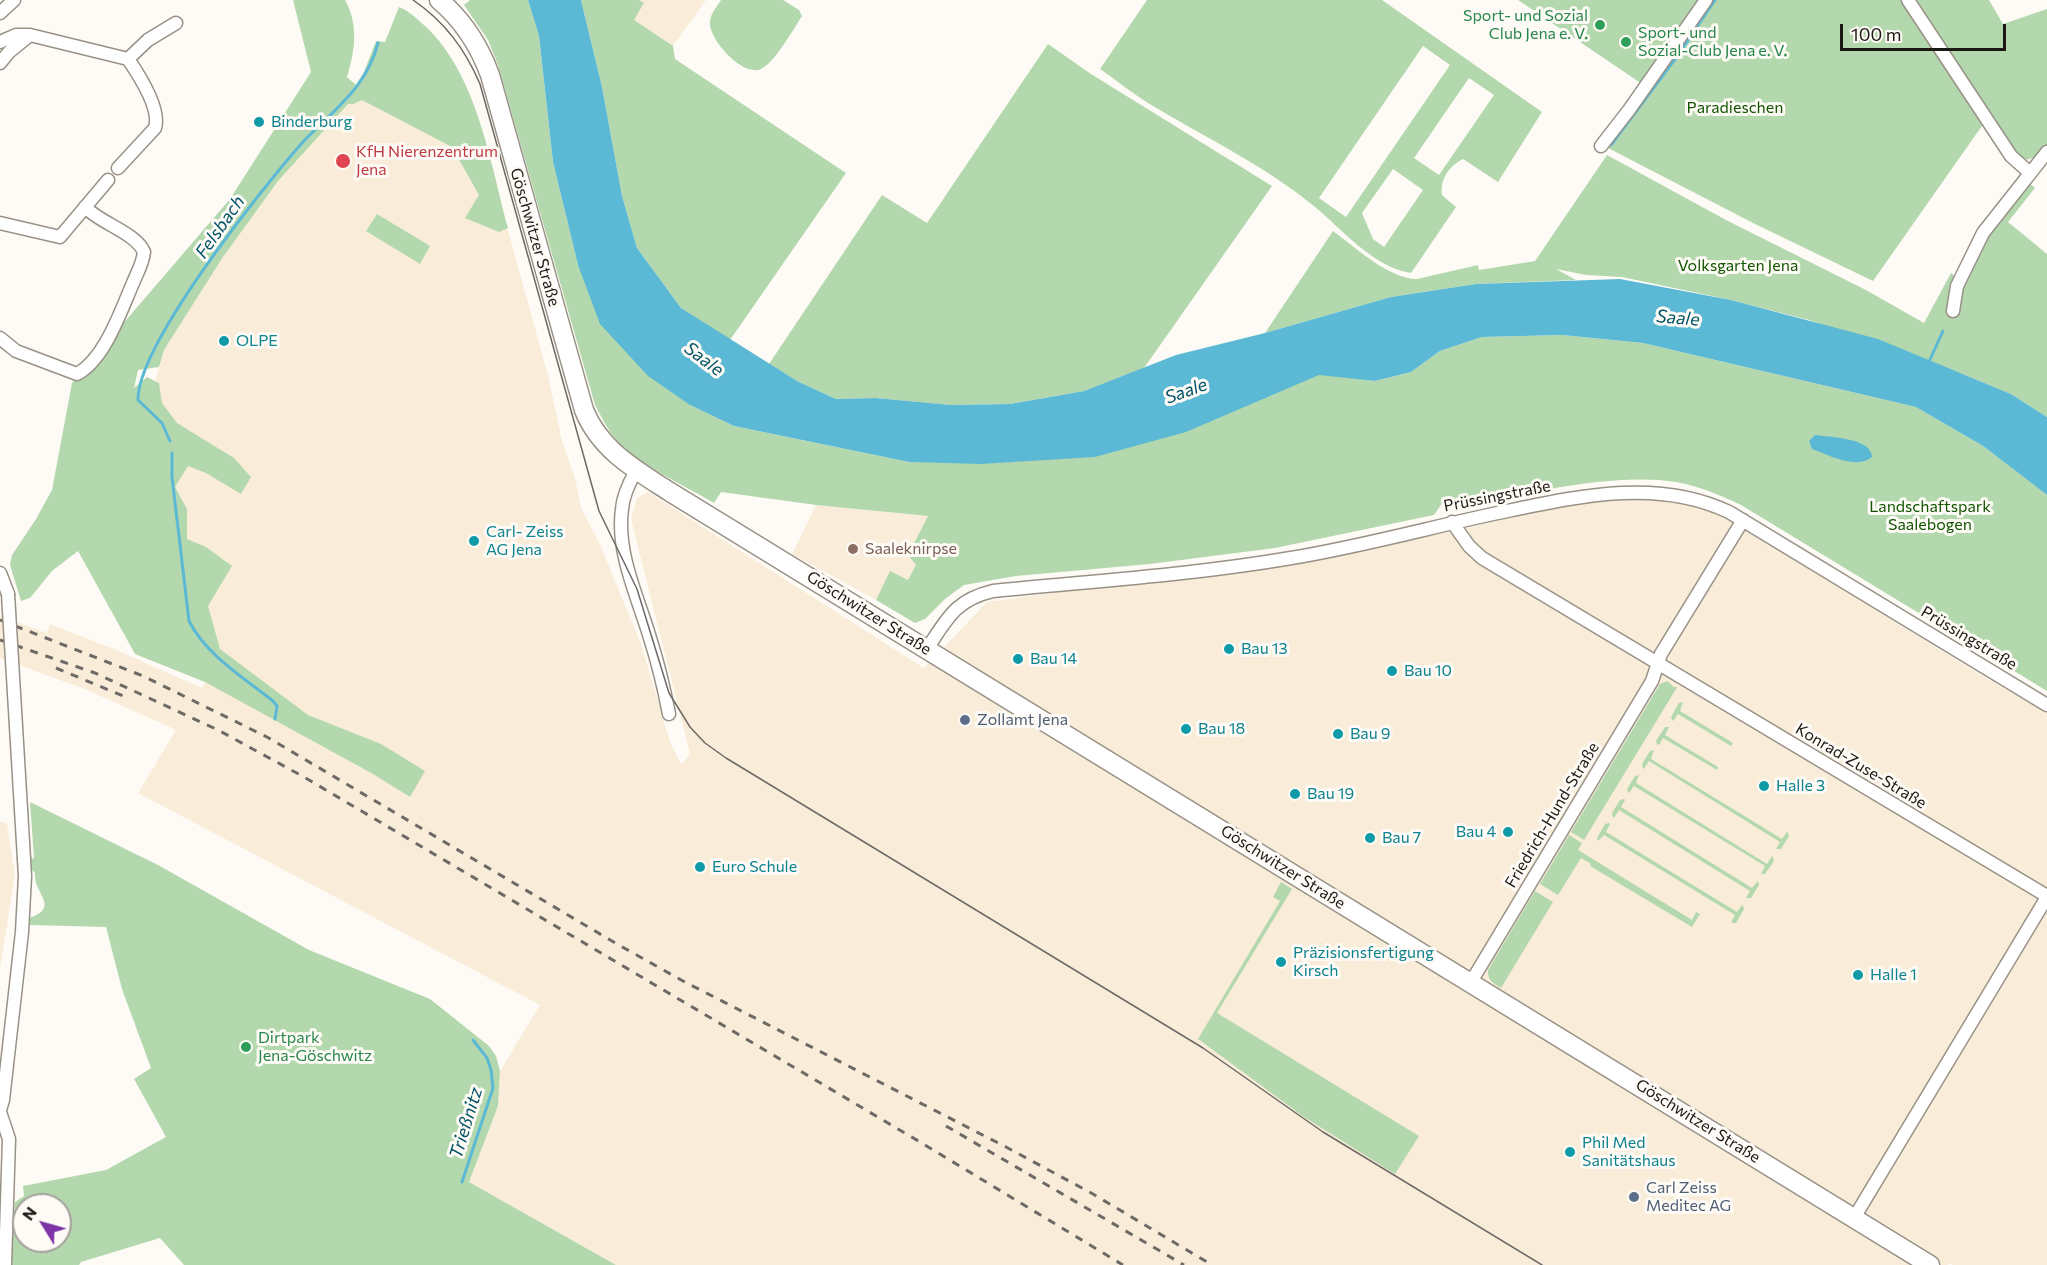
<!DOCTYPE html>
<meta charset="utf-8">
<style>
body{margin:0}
#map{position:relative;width:2047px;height:1265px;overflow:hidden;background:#fefbf6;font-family:Commissioner,sans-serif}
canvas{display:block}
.north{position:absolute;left:12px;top:1193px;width:60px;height:60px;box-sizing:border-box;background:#fefbf6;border:2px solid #a4a19c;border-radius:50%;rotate:307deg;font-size:16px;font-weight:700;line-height:24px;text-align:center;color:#1c1915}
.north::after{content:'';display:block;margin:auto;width:21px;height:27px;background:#7d35a8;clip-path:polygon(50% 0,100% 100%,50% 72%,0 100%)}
.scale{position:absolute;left:1840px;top:24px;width:166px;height:27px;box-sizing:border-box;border:3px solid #1c1915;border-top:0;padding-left:8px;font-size:18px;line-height:21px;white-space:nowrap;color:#1c1915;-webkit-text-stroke:4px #fefbf6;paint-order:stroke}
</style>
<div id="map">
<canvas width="2047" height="1265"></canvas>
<div class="north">N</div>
<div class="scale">100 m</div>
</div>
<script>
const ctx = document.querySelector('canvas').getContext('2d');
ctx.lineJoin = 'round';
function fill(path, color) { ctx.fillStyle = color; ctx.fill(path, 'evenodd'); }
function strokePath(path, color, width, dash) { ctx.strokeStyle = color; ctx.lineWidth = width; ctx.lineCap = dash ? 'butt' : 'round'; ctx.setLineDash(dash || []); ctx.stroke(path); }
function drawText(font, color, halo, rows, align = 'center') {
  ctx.font = font + ' Commissioner,sans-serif'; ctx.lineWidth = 6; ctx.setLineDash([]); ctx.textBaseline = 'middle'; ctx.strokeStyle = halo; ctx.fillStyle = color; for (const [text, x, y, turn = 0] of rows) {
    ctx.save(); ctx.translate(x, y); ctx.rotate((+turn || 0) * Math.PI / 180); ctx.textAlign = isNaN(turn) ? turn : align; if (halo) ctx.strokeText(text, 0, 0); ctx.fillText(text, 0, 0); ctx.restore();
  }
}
fill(new Path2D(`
 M 639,0 L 706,0 L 673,46 L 633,20 L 644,4 Z
 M 400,8 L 425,26 L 444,46 L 507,227 L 548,375 L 562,441 L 575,478 L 581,508 L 599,542 L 641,644 L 670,742 L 681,764 L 690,754 L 631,519 L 637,498 L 648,492 L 924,668 L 987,602 L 1293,559 L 1456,531 L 1552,507 L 1619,497 L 1671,499 L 1712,512 L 1740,527 L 1981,675 L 2047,713 L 2047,1265 L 1953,1265 L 1949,1263 L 1948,1265 L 616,1265 L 469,1182 L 498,1106 L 500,1071 L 540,1005 L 138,793 L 176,730 L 87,690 L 0,658 L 0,616 L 47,633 L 50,624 L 114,649 L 202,688 L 205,682 L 135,654 L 117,518 L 164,350 L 223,257 L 278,181 L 371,78 Z
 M 816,505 L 928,516 L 908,555 L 916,565 L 908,580 L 890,572 L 876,600 L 792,554 Z
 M 0,821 L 7,824 L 15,874 L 0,969 Z`), '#f9edda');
fill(new Path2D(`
 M 293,0 L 345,0 C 359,25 355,51 347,77 L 356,85 L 364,72 L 376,41 L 385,42 L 399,7 C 408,10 417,19 425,26 C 477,74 490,161 508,228 L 499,232 L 465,218 L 479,195 L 452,147 L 362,100 L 353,104 L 348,104 L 278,181 L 223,257 L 164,350 L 159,367 L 138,370 L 134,388 L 147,377 L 159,383 L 162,403 L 177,423 L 234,458 L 251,477 L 241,494 L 206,473 L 188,466 L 175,487 L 187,509 L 187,539 L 206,547 L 232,566 L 208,606 L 220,649 L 308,715 L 381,744 L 425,771 L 410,797 L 373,774 L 205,682 L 135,654 L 78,551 L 52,571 L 30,598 L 21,601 L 10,565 L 12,555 L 36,519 L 52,490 L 72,383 L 230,199 L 311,72 Z
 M 470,0 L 528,0 L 539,36 L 553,162 L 578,265 L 690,405 L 734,426 L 909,462 L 1291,385 L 1319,374 L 1375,381 L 1411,372 L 1440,351 L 1482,337 L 1562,335 L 1643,343 L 1916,407 L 1983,446 L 2047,495 L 2047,691 L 1741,505 C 1720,495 1699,486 1676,482 C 1613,472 1522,494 1461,508 L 1445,499 L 1434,515 L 1275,548 L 1150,564 L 1016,576 L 964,585 L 945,599 L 925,619 L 915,623 L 876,600 L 890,571 L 908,580 L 916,565 L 908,555 L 928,516 L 816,505 L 721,492 L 714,503 C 685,486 636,463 614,437 C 606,427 601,416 595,405 L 498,65 L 488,40 L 464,5 Z
 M 581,0 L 639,0 L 644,3 L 634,20 L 673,46 L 675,59 L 846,173 L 730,340 L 681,308 L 637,248 L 622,196 L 602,87 Z
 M 721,0 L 783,0 L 799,10 L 802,16 C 794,28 772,68 758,70 C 740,73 712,42 710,25 C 709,15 716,8 721,0 Z
 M 1147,0 L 1382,0 L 1542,112 L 1498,182 L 1463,159 C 1449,166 1440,179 1442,195 L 1456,207 L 1411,273 C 1373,267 1343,230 1315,207 C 1264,165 1204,137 1148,103 C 1132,93 1116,80 1100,69 ZM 1423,46 L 1450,65 L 1346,217 L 1319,198 ZM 1469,78 L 1494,95 L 1439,175 L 1414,158 ZM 1393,169 L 1423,190 L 1384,247 L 1373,239 L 1362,213 Z
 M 1518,0 L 1701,0 L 1642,84 Z
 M 1710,0 L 1903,0 L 1984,123 L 1873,281 L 1755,224 L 1608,148 Z
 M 1911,0 L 1989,0 L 2003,24 L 2047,9 L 2047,145 C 2039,155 2032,162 2019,159 Z
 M 1048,44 L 1091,74 L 1272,186 L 1144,368 L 1084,391 L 1010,404 L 950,405 L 876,398 L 836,399 L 797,381 L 769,364 L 882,195 L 927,223 Z
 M 1607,155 L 1726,220 L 1866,290 L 1924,323 L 1951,273 L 1962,282 L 1977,249 L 2028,182 L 2035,188 L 2008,222 L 2047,254 L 2047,417 L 2011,394 L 1965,375 L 1809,320 L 1731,300 L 1622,277 L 1586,275 L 1556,269 L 1576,280 L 1476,284 L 1391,297 L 1265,333 L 1333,231 C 1355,247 1389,279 1417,279 L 1478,265 L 1479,270 L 1535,261 Z
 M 377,214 L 430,246 L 420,264 L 366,231 Z
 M 1667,681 L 1674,687 L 1677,687 L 1676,689 L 1584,840 L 1571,832 L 1660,684 Z
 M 1683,702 L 1680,711 L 1733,743 L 1731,746 L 1678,714 L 1673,721 L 1672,720 L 1671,717 L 1679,703 Z
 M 1665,727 L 1669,727 L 1665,735 L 1718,767 L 1717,770 L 1663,738 L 1659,745 L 1657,744 L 1656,741 Z
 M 1654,750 L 1651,759 L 1782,839 L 1787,832 L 1788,833 L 1789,836 L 1781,849 L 1776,849 L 1780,842 L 1649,761 L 1644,769 L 1643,768 L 1642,764 L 1650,751 Z
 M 1639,775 L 1636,783 L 1767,864 L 1772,856 L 1773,857 L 1774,861 L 1765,874 L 1761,874 L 1765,866 L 1634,786 L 1629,793 L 1628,792 L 1627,789 L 1635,776 Z
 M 1624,799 L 1625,800 L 1621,807 L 1752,888 L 1758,881 L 1759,885 L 1751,898 L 1746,898 L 1750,891 L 1619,810 L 1614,818 L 1613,817 L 1612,813 L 1620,800 Z
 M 30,802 L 158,865 L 309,950 L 430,999 L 489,1046 L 496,1056 L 500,1071 L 498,1106 L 469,1182 L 616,1265 L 184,1265 L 160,1238 L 81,1262 L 79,1265 L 10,1265 L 15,1202 L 24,1196 L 23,1186 L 106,1170 L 166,1137 L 134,1079 L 151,1068 L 122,989 L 106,927 L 29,925 L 30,918 C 61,906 33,894 35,873 L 32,870 L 31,859 L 34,858 ZM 24,1205 L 60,1205 L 60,1241 L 24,1241 Z
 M 1609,823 L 1610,824 L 1606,832 L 1737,912 L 1742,905 L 1743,906 L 1744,909 L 1736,923 L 1731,923 L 1735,915 L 1604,835 L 1598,841 L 1597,838 L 1605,824 Z
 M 1569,835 L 1582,843 L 1578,850 L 1583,853 L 1692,920 L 1696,912 L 1700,914 L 1692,927 L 1590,866 L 1591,864 L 1581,858 L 1558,895 L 1540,884 Z
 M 1281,882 L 1292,889 L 1217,1013 L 1419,1136 L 1395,1174 L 1304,1117 L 1198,1039 L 1280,901 L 1273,897 Z
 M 1535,891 L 1553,902 L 1501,988 C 1493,983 1487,980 1488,970 Z`), '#b4d8ad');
fill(new Path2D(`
 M 528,0 L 581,0 L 602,87 L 622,196 L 637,248 L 681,308 L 797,381 L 836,399 L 876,398 L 951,405 L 1010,404 L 1084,391 L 1176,355 L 1265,333 L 1391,297 L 1476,284 L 1620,279 L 1731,300 L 1878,339 L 2011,394 L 2047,417 L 2047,495 L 1983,446 L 1916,407 L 1643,343 L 1562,335 L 1482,337 L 1440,351 L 1411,372 L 1375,381 L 1319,375 L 1186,432 L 1095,457 L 981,464 L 909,462 L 734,426 L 690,405 L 648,376 L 600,324 L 578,265 L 553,162 L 539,36 Z
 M 1815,435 C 1830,437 1872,438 1872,457 C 1857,470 1828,455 1812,449 L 1809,441 Z`), '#5cb9d5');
strokePath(new Path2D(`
 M 1611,145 L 1678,55 L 1715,0
 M 1928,364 L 1943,331
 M 170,441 L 162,423 L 138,400 C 137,345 263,187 302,143 C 333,110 366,89 378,43
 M 172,453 L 172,477 L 189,621 C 206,655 244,678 273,701 L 277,706 L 275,719
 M 462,1182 L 493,1088 L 491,1070 L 487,1058 L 473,1040`), '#5cb9d5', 3);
const minor = new Path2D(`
 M 1908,0 L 2011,156 L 2030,173
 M 0,13 L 14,0
 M 0,42 L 16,35 L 30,35 L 128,59 L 148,40 L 176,23
 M 0,63 L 9,52 L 30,35
 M 1601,146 L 1629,110 L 1706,0
 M 118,168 L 155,128 C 161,109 139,75 128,59
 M 0,223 L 60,237 L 108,180
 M 1953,311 L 1957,286 L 1983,233 L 2047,152
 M 0,338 L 16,351 L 77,374 C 105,359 121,310 133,283 C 137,273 143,263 144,252 C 136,233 100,223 85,207
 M 636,471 C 629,483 623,495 622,509 C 616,553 638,597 650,638 C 658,663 664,688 669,714
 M 1452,522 L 1469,546 L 1482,558 L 2047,896
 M 0,573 L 8,594
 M 927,649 C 947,619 955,600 993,591 C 1092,581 1192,575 1291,558 C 1365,546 1438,525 1512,510 C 1584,495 1660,479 1729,512 L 2047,705
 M 1471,982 L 1652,681 L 1661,654 L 1743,520
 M 0,1110 L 3,1100 L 22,932 L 25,876 L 24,859
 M 0,1112 L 9,1139 L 5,1265
 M 1854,1218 L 2047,897`);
const secondary = new Path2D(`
 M 439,0 C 464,21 479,45 490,75 L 584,410 C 600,450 636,470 670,492 L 1930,1265`);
strokePath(minor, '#989186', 15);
strokePath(secondary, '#989186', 21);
strokePath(minor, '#fff', 12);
strokePath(secondary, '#fff', 18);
strokePath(new Path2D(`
 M 413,0 C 445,22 465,49 480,84 L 599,511 L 637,589 L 669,693 L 690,727 L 705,743 L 726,758 L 1203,1048 L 1323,1132 L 1542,1265`), '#6d6a65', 1.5);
strokePath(new Path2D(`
 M 0,620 L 143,676 L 267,737 L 617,944 L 683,981 L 1006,1147 L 1093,1194 L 1212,1265
 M 0,640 L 95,673 L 218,730 L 304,777 L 920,1142 L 1123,1265
 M 56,668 L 128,698
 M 946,1126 L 1184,1265`), '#6d6a65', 3, [8, 8]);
const minorBridge = new Path2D(`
 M 8,594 L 24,859`);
strokePath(minorBridge, '#989186', 15, []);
strokePath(minorBridge, '#fff', 12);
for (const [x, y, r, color] of [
 [1600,25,6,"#2e9e5b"],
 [1626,42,6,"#2e9e5b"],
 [259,122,6,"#0f9aa8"],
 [343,161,8,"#e0444e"],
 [224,341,6,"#0f9aa8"],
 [474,541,6,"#0f9aa8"],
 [853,549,6,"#8d6e63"],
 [1229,649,6,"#0f9aa8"],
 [1018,659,6,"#0f9aa8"],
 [1392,671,6,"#0f9aa8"],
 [965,720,6,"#5c6f8a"],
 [1186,729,6,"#0f9aa8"],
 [1338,734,6,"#0f9aa8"],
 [1764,786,6,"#0f9aa8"],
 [1295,794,6,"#0f9aa8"],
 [1508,832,6,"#0f9aa8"],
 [1370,838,6,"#0f9aa8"],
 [700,867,6,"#0f9aa8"],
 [1281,962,6,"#0f9aa8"],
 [1858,975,6,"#0f9aa8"],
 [246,1047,6,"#2e9e5b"],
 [1570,1152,6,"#0f9aa8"],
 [1634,1197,6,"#5c6f8a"]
]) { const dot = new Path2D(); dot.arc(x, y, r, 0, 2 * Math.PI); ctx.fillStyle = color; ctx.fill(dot); strokePath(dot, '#fefbf6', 2); }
drawText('16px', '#27864d', '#fefbf6', [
 ["Sport- und Sozial",1588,16,"right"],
 ["Club Jena e. V.",1588,34,"right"],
 ["Sport- und",1638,33],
 ["Sozial-Club Jena e. V.",1638,51],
 ["Dirtpark",258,1038],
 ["Jena-Göschwitz",258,1056]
], 'left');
drawText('16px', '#115400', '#fefbf6', [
 ["Paradieschen",1735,108],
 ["Volksgarten Jena",1738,266],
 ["Landschaftspark",1930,507],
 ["Saalebogen",1930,525]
]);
drawText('16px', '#0d838f', '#fefbf6', [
 ["Binderburg",271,122],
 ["OLPE",236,341],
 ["Carl- Zeiss",486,532],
 ["AG Jena",486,550],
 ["Bau 13",1241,649],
 ["Bau 14",1030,659],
 ["Bau 10",1404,671],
 ["Bau 18",1198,729],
 ["Bau 9",1350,734],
 ["Halle 3",1776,786],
 ["Bau 19",1307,794],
 ["Bau 4",1496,832,"right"],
 ["Bau 7",1382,838],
 ["Euro Schule",712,867],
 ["Präzisionsfertigung",1293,953],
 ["Kirsch",1293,971],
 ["Halle 1",1870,975],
 ["Phil Med",1582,1143],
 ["Sanitätshaus",1582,1161]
], 'left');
drawText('16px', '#be3a42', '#fefbf6', [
 ["KfH Nierenzentrum",356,152],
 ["Jena",356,170]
], 'left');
drawText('16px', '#1c1915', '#fefbf6', [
 ["Göschwitzer Straße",535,237,74],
 ["Prüssingstraße",1497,496,-11],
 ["Göschwitzer Straße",869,613,32],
 ["Prüssingstraße",1969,638,31],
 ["Konrad-Zuse-Straße",1861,766,31],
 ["Friedrich-Hund-Straße",1552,815,-59],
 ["Göschwitzer Straße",1283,867,32],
 ["Göschwitzer Straße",1698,1121,32]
]);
drawText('16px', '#785e54', '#fefbf6', [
 ["Saaleknirpse",865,549]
], 'left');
drawText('16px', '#4e5e75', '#fefbf6', [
 ["Zollamt Jena",977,720],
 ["Carl Zeiss",1646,1188],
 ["Meditec AG",1646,1206]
], 'left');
drawText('italic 18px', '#005367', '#fefbf6', [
 ["Felsbach",220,227,-55],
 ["Saale",1678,318,5],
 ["Saale",704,359,37],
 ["Saale",1186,391,-20],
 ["Trießnitz",466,1123,-73]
]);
</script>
